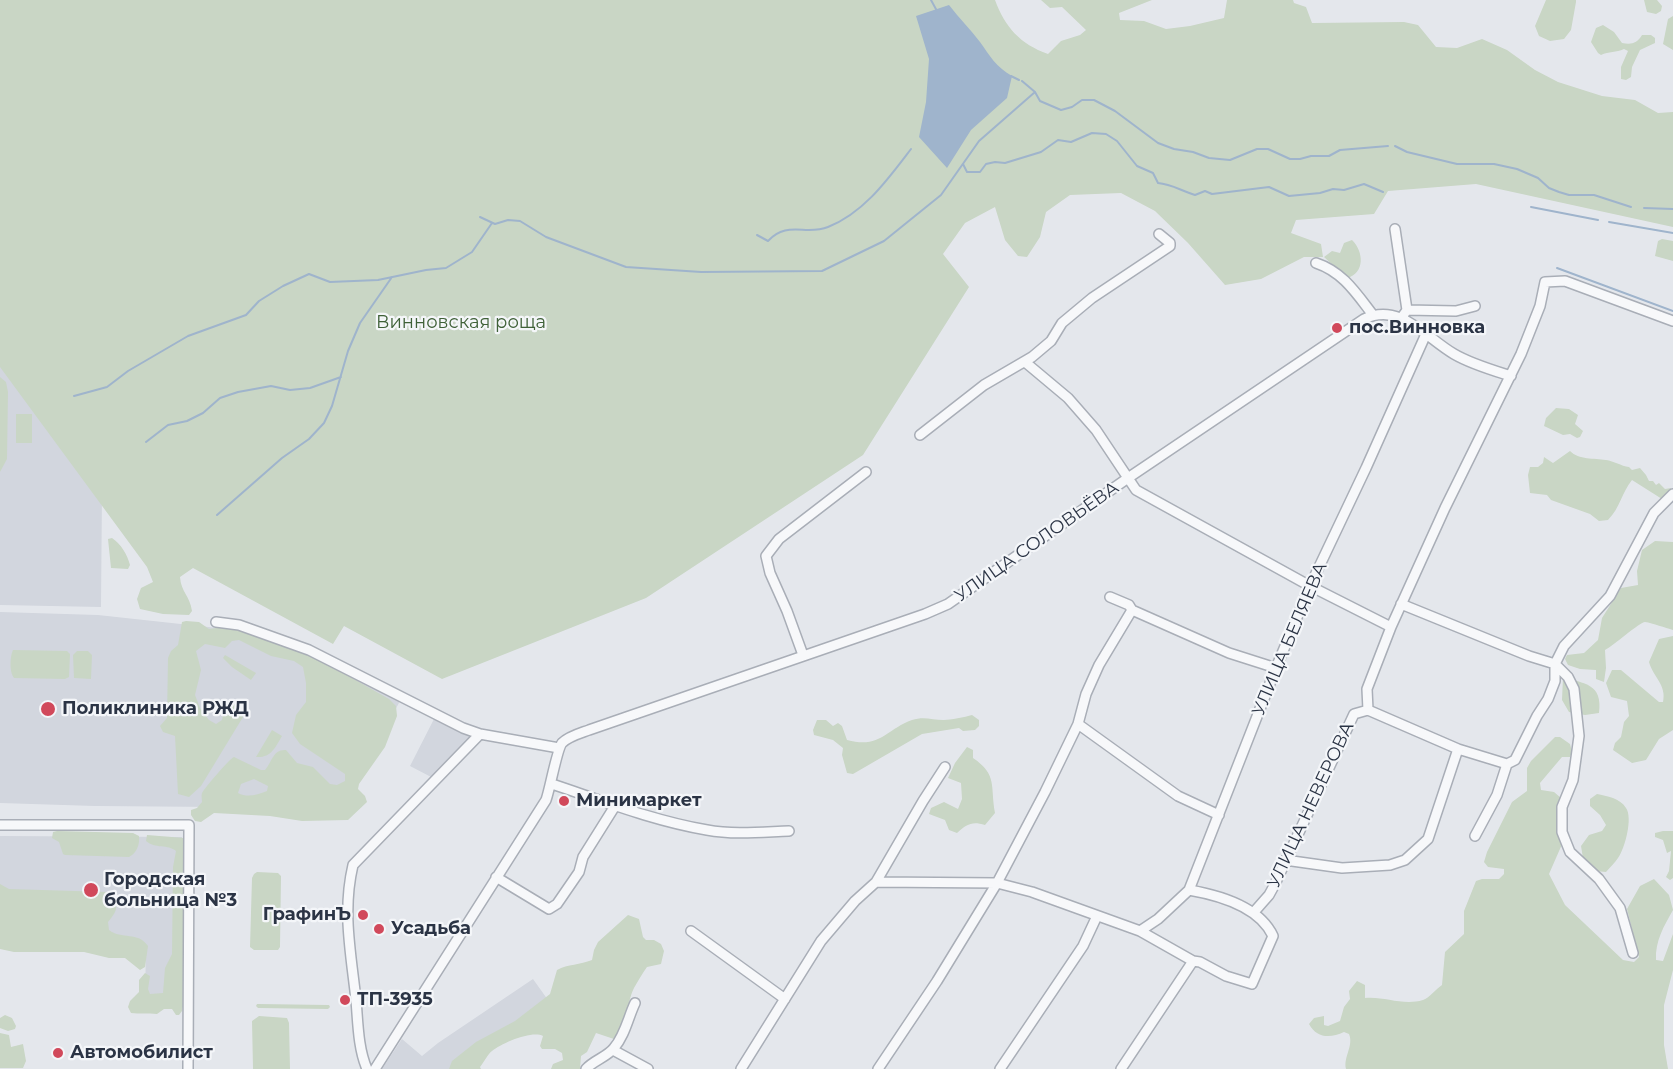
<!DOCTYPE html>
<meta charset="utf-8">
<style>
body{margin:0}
canvas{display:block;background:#e4e7ec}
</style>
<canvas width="1673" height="1069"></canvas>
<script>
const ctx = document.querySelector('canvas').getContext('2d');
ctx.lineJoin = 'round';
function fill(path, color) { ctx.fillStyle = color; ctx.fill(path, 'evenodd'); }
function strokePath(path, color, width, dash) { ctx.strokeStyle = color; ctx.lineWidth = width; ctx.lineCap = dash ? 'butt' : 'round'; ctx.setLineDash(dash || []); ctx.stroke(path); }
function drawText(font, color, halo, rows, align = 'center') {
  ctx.font = font + ' Montserrat,sans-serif'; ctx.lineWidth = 4.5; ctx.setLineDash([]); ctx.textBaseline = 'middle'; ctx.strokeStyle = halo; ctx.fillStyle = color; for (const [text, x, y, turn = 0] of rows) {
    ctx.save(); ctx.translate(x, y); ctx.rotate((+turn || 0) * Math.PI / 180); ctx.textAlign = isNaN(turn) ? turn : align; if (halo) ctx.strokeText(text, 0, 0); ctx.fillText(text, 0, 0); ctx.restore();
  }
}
fill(new Path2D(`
 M 0,351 L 102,490 L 101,607 L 0,605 Z
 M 0,612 L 98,615 L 236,630 L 318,660 L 400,701 L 342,808 L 95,806 L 0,803 Z
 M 434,719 L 471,737 L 433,778 L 410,766 Z
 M 0,836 L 182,837 L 180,1003 L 145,1003 L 146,944 L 0,942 Z
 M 533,979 L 548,1000 L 456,1069 L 382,1069 L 402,1039 L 422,1056 L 438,1043 Z`), '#d2d6de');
fill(new Path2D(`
 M 0,0 L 995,0 C 1005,27 1020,44 1048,54 L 1061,41 L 1080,35 L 1086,30 L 1062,7 L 1050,8 L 1041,0 L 1152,0 L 1119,13 L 1120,20 L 1144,21 L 1166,29 L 1190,26 L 1224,18 L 1227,0 L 1293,0 L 1294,3 L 1306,7 L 1312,23 L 1404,22 L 1418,25 L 1436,47 L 1457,48 L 1482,39 L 1507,50 L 1535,70 L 1558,82 L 1602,96 L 1635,100 L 1658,113 L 1673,112 L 1673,227 L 1476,184 L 1388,191 L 1374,214 L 1296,220 L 1291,233 L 1321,244 L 1323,257 L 1304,257 L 1261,279 L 1225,285 L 1188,243 L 1155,211 L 1121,193 L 1070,195 L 1046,212 L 1040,237 L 1027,257 L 1018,256 L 1005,240 L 995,207 L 965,223 L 943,254 L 969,287 L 863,455 L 646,598 L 442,679 L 344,626 L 333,644 L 193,568 L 180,577 C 181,592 190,596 192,611 L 189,615 L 163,614 L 140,609 L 137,599 L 141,588 L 153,582 L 147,567 L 0,367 Z
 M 1546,0 L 1576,0 L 1576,2 L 1571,30 L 1564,39 L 1550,41 L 1539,36 L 1535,26 Z
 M 1644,0 L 1657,0 L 1662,6 L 1661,11 L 1656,14 L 1647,12 Z
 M 1673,16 L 1673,50 L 1663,44 L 1668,19 Z
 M 1603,25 L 1614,32 L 1622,43 C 1632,45 1637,43 1642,35 L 1651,35 L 1655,38 L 1655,43 L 1640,50 L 1632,67 L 1631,77 L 1626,80 L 1621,79 L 1621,67 L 1628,51 L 1624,49 C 1616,53 1609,51 1601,55 L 1598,53 L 1591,42 L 1596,28 Z
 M 1662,239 L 1673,241 L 1673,261 L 1655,256 L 1658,241 Z
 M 1352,240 C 1364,252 1365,273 1347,278 L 1324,257 L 1332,251 L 1340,253 L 1344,243 Z
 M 0,377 L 6,382 L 8,392 L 7,459 L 0,472 Z
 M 1556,408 L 1569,409 L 1578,415 L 1575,424 L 1583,431 L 1580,437 L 1577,438 L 1570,434 L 1563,435 L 1544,426 L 1546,418 Z
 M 16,414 L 32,414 L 32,443 L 16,443 Z
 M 1570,451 C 1579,460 1594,458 1606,460 C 1614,461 1621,466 1629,467 L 1632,470 L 1640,468 L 1646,475 L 1649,481 L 1653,481 L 1656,485 L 1659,483 L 1665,489 L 1671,488 L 1670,493 L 1662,499 L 1632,480 C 1622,492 1620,508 1608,520 L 1599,521 L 1590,514 L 1551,500 L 1547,495 L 1530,493 L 1528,475 L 1530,467 L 1538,467 L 1543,463 L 1544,457 L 1553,463 Z
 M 112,538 C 121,544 127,554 130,565 L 128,569 L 111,568 L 108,539 Z
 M 1655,541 L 1673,542 L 1673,630 C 1665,628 1653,623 1645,622 C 1640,622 1613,646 1605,650 L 1606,668 L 1604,682 L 1596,679 L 1596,670 L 1580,669 L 1568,665 L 1565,659 L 1567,655 L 1584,653 L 1598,640 L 1602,618 L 1621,588 L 1638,585 L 1637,571 L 1642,550 Z
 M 186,621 L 199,622 L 209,629 L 231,626 L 313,656 L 389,699 L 396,706 L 397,716 L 385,747 L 359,784 L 358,789 L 365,796 L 367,802 L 348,820 L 302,821 L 270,816 L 214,813 L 201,822 L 195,821 L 191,815 L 191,810 L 197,808 L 202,802 C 202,799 201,796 202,793 C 204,789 230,758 234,757 L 261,770 L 265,770 C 272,762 273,749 286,750 L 297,763 L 313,767 L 330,784 L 337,785 L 345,781 L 345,774 L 300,744 L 292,733 L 296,715 L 306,702 L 306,683 L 303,667 L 294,661 L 271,656 L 239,640 L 232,641 L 225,648 L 205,644 L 196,651 L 201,670 L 195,695 L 200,708 L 209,720 L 216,724 L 222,720 L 225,705 L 229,703 L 240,706 L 243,717 L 201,786 L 189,797 L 178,794 L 175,736 L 163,732 L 160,726 L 167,718 L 168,658 L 171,651 L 178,645 L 182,622 ZM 254,779 L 268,786 L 267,791 C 257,795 247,798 238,793 L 241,784 Z
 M 1673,636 L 1673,730 L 1659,739 L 1646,760 L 1632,763 L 1613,750 L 1615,743 L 1621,737 L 1624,722 L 1629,716 L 1627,701 L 1611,697 L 1606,683 L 1612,670 L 1621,670 L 1659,702 L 1663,702 C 1667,685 1653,677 1649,662 L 1659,639 Z
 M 13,650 L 67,651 L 70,654 L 69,677 L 65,679 L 14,678 C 9,672 10,656 13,650 Z
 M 77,651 L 88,651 L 92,655 L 91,679 L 74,678 L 73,655 Z
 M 225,655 L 256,673 L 251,680 L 232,667 L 223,658 Z
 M 1563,677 C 1584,684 1603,683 1599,713 L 1585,715 L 1569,712 L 1562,700 Z
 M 972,715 L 979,720 L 979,726 L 975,730 L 963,731 L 959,728 L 922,734 L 853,774 L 847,773 L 842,755 L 843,748 L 833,740 L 814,735 L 813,730 L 817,720 L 826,720 L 833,726 L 838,723 L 842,726 L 847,740 C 880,749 885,730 912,720 C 924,716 932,720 944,720 C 950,720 965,717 972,715 Z
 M 272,730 L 282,736 C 275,748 271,758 256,757 Z
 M 1555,737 L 1560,737 L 1570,744 L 1572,752 L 1570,757 L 1562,757 L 1540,783 L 1541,790 L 1554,792 L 1561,798 L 1557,811 L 1563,842 L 1549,874 L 1565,905 L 1623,960 L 1634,962 L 1639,957 L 1627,909 L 1640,886 L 1654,879 L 1669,895 L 1673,910 C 1664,926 1655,941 1656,960 L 1663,961 L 1673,934 L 1673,970 L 1664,1005 L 1664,1045 L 1668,1069 L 1346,1069 C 1343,1057 1354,1046 1349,1034 L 1344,1032 C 1331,1038 1317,1039 1309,1024 L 1314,1018 L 1324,1016 L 1324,1025 L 1328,1026 L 1340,1021 L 1344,1007 L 1350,999 L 1349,991 L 1357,981 L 1365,985 L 1365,998 C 1384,996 1403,1006 1423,1000 C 1429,998 1436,989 1442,985 L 1445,952 L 1464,934 L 1464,911 L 1476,881 L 1482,879 L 1499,879 L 1504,874 L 1504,869 L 1488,867 L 1484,862 L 1487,852 L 1512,802 L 1527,791 L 1527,768 L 1531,761 Z
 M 967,747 L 973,750 L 973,758 C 998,775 990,786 995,813 L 985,825 C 972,821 967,824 957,833 L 949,830 L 945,820 L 929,814 L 931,808 L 944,802 L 958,809 L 962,799 L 961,783 L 948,778 L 955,763 Z
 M 1597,794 C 1607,796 1620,798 1626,808 C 1633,818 1625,848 1618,858 C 1615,863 1610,867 1606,872 L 1595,871 L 1583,858 L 1581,846 L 1589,835 L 1602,831 L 1606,825 L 1600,815 L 1590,806 L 1590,799 Z
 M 57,831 L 133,833 L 139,836 C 140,844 137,853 129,857 L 65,855 L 63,854 L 59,842 L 52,838 L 53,832 Z
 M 1663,831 L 1673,831 L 1673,878 L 1670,880 L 1666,877 L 1669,871 L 1671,851 L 1667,853 L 1663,840 L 1655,837 L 1655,833 Z
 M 147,835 L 184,838 L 187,843 L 184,1001 L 182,1011 L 179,1015 L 176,1015 L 172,1009 L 164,1009 L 157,1014 C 148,1013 139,1014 131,1013 L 128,1007 L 130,1001 L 139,992 L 139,980 L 145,973 L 150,976 L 148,989 L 150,994 L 163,993 L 165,968 L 172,954 L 173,867 L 176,851 C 168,844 155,849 146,841 Z
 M 257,872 L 278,873 L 281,876 L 280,947 L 278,950 L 254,950 L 250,947 L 252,878 L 254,874 Z
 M 0,884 L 9,889 L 108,892 C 119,905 119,909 108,922 L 109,930 C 122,940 138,931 148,946 L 145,967 L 140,970 L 125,958 L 109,958 L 84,952 L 14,952 L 0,949 Z
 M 628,915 L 639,919 L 643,937 L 646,940 L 654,940 L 661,944 L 664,951 L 661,964 L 647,967 C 642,974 638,981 634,988 C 626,1003 628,1031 614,1039 L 596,1033 L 587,1052 L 581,1056 L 580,1069 L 551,1069 L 553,1064 L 563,1060 L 562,1053 L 555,1049 L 542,1049 L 540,1046 L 543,1036 C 532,1030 502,1043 492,1051 C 488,1054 484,1062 480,1067 L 481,1069 L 449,1069 L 452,1061 L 476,1042 L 515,1021 L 550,994 L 557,970 C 568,964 580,965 592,960 L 594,950 L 598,942 Z
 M 257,1004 L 329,1005 L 330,1007 L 328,1009 L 258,1008 L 256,1006 Z
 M 5,1015 L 12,1018 L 16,1026 L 15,1029 L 8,1031 L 0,1028 L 0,1018 Z
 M 259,1016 L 287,1018 L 289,1023 L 290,1069 L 253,1069 L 252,1021 Z
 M 0,1033 L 9,1035 L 11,1047 L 23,1044 L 26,1061 L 23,1068 L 0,1068 Z`), '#c9d6c5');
fill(new Path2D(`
 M 949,5 C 959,18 970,29 980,42 C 990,56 996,67 1012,76 L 1007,98 L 971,130 L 947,168 L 919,137 L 926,102 L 929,59 L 916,16 Z`), '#9fb4cc');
strokePath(new Path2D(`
 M 931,0 L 937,11
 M 1011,76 L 1019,80
 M 1022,81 L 1035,92 L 1040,101 L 1061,110 L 1072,107 L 1082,100 L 1094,100 L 1115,111 L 1158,143 L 1174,149 L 1193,152 L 1209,158 L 1230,160 L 1257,149 L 1268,149 L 1290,159 L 1300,159 L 1311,156 L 1329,156 L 1340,150 L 1388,146
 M 1395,146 L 1407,152 L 1457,164 L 1494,164 L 1517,169 L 1538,178 L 1549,188 L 1559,192 L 1569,195 L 1594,195 L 1631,207
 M 963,164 L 967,172 L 980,172 L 986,164 L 995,162 L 1005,163 L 1041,152 L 1058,140 L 1071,142 L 1092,133 L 1106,134 L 1117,141 L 1137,166 L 1153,173 L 1158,183 C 1172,184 1181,191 1195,195 L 1205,191 L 1212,194 L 1269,187 L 1289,196 L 1320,193 L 1333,189 L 1344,190 L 1364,184 L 1383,192
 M 1531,207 L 1598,220
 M 1644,208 L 1673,209
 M 480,217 L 495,224 L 508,220 L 520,221 L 546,237 L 626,267 L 701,272 L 822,271 L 884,241 L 941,195 L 979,141 L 1035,92
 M 1609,222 L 1673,233
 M 757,235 L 768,241 C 787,220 806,236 828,227 C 864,213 888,179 911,149
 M 1557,268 L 1673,311
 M 74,396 L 107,387 L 128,371 L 188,336 L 246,315 L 259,301 L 283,286 L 309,274 L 330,282 L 378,280 L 426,270 L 446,268 L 472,252 L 492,223
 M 146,442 L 168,425 L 187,421 L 203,413 L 220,398 L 238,392 L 271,386 L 290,390 L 310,388 L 341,377
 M 217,515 L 282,458 L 309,439 L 324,423 L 332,406 L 348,351 L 360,323 L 392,277`), '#9fb4cc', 2);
const minor = new Path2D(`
 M 1395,229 L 1407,310 L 1402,317
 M 1316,263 C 1343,272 1356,293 1373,315
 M 1407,310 L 1456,311 L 1475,306
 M 1025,362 L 1068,398 L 1096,430 L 1136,490 L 1310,586 L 1391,627
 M 920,435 L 984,385 L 1032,357 L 1051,341 L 1062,323 L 1092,298 L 1170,246 L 1170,243 L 1159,234
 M 1110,597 L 1129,605 L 1132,610 L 1229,653 L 1276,668
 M 1401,604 L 1529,656 L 1555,664 L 1568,677 L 1574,689 L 1579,736 L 1573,780 L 1562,807 L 1562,832 L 1570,852 L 1599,879 L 1620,908 L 1633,953
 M 216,622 L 239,625 L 309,650 L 463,728 L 480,734 L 559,748
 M 803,655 L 787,611 L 770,573 L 766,556 L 779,539 L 866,472
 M 1368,710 L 1458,749 L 1507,764
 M 1078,724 L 1178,796 L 1219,815
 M 552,784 C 603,801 654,821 707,830 C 734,835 762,832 789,831
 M 0,825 L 189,825 L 188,1069
 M 1475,836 L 1497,795 L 1507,764 L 1515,760 L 1537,716 L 1548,699 L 1555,681 L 1555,664 L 1564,646 L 1610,596 L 1654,513 L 1673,494
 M 1285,860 L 1342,868 L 1390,865 L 1405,860 L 1428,839 L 1458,749
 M 496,877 L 549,909 L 557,904 L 579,872 L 583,857 L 615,806
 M 876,882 L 997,883 L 1032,892 L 1140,931 L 1193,961 L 1200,962 L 1226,976 L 1252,984 L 1273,936 C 1259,906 1218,895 1189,890
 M 1254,912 L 1269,895 L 1275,884 L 1354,714 L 1368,710 L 1367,689 L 1391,627 L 1445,508 L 1521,354 L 1540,306 L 1545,282 L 1565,281 L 1673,321
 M 691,931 L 785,999
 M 1140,931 L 1158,919 L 1189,890 L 1276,668 L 1310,586 L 1366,468 L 1426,334
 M 613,1050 L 648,1069
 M 367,1069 C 358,1048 358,1023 356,1000 C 351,953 342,912 353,865 L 480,734
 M 375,1069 L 546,800 C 550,789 557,749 562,743 C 569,736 581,733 589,730 L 925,614 L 948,604 L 1128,478 L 1364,319 C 1400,302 1425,337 1454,354 C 1471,364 1492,370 1511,376
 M 586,1069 C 594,1060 607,1057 614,1048 C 625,1035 628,1018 635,1003
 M 741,1069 L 821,941 L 855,901 L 876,882 L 923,801 L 945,767
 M 878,1069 L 937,981 L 997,883 L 1045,792 L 1078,724 L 1086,694 L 1099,665 L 1132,610
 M 1000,1069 L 1083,946 L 1097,916
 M 1121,1069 L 1193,961`);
strokePath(minor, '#a9aeb7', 12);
strokePath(minor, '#f7f8fa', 9);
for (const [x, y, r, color] of [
 [1337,328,6,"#d1495b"],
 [48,709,8,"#d1495b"],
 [564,801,6,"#d1495b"],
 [91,890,8,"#d1495b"],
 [363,915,6,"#d1495b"],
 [379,929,6,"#d1495b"],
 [345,1000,6,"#d1495b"],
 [58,1053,6,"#d1495b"]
]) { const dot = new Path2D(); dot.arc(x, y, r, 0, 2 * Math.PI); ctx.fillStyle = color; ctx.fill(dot); strokePath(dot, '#f4f6f9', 2); }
drawText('18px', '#3f6138', '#f4f6f9', [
 ["Винновская роща",461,323]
]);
drawText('bold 18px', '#2b3445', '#f4f6f9', [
 ["пос.Винновка",1349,328],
 ["Поликлиника РЖД",62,709],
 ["Минимаркет",576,801],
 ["Городская",104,880],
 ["больница №3",104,901],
 ["ГрафинЪ",351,915,"right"],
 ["Усадьба",391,929],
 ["ТП-3935",357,1000],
 ["Автомобилист",70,1053]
], 'left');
drawText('18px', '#2b3445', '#f4f6f9', [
 ["УЛИЦА СОЛОВЬЁВА",1037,542,-35],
 ["УЛИЦА БЕЛЯЕВА",1290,639,-67],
 ["УЛИЦА НЕВЕРОВА",1311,805,-65]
]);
</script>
